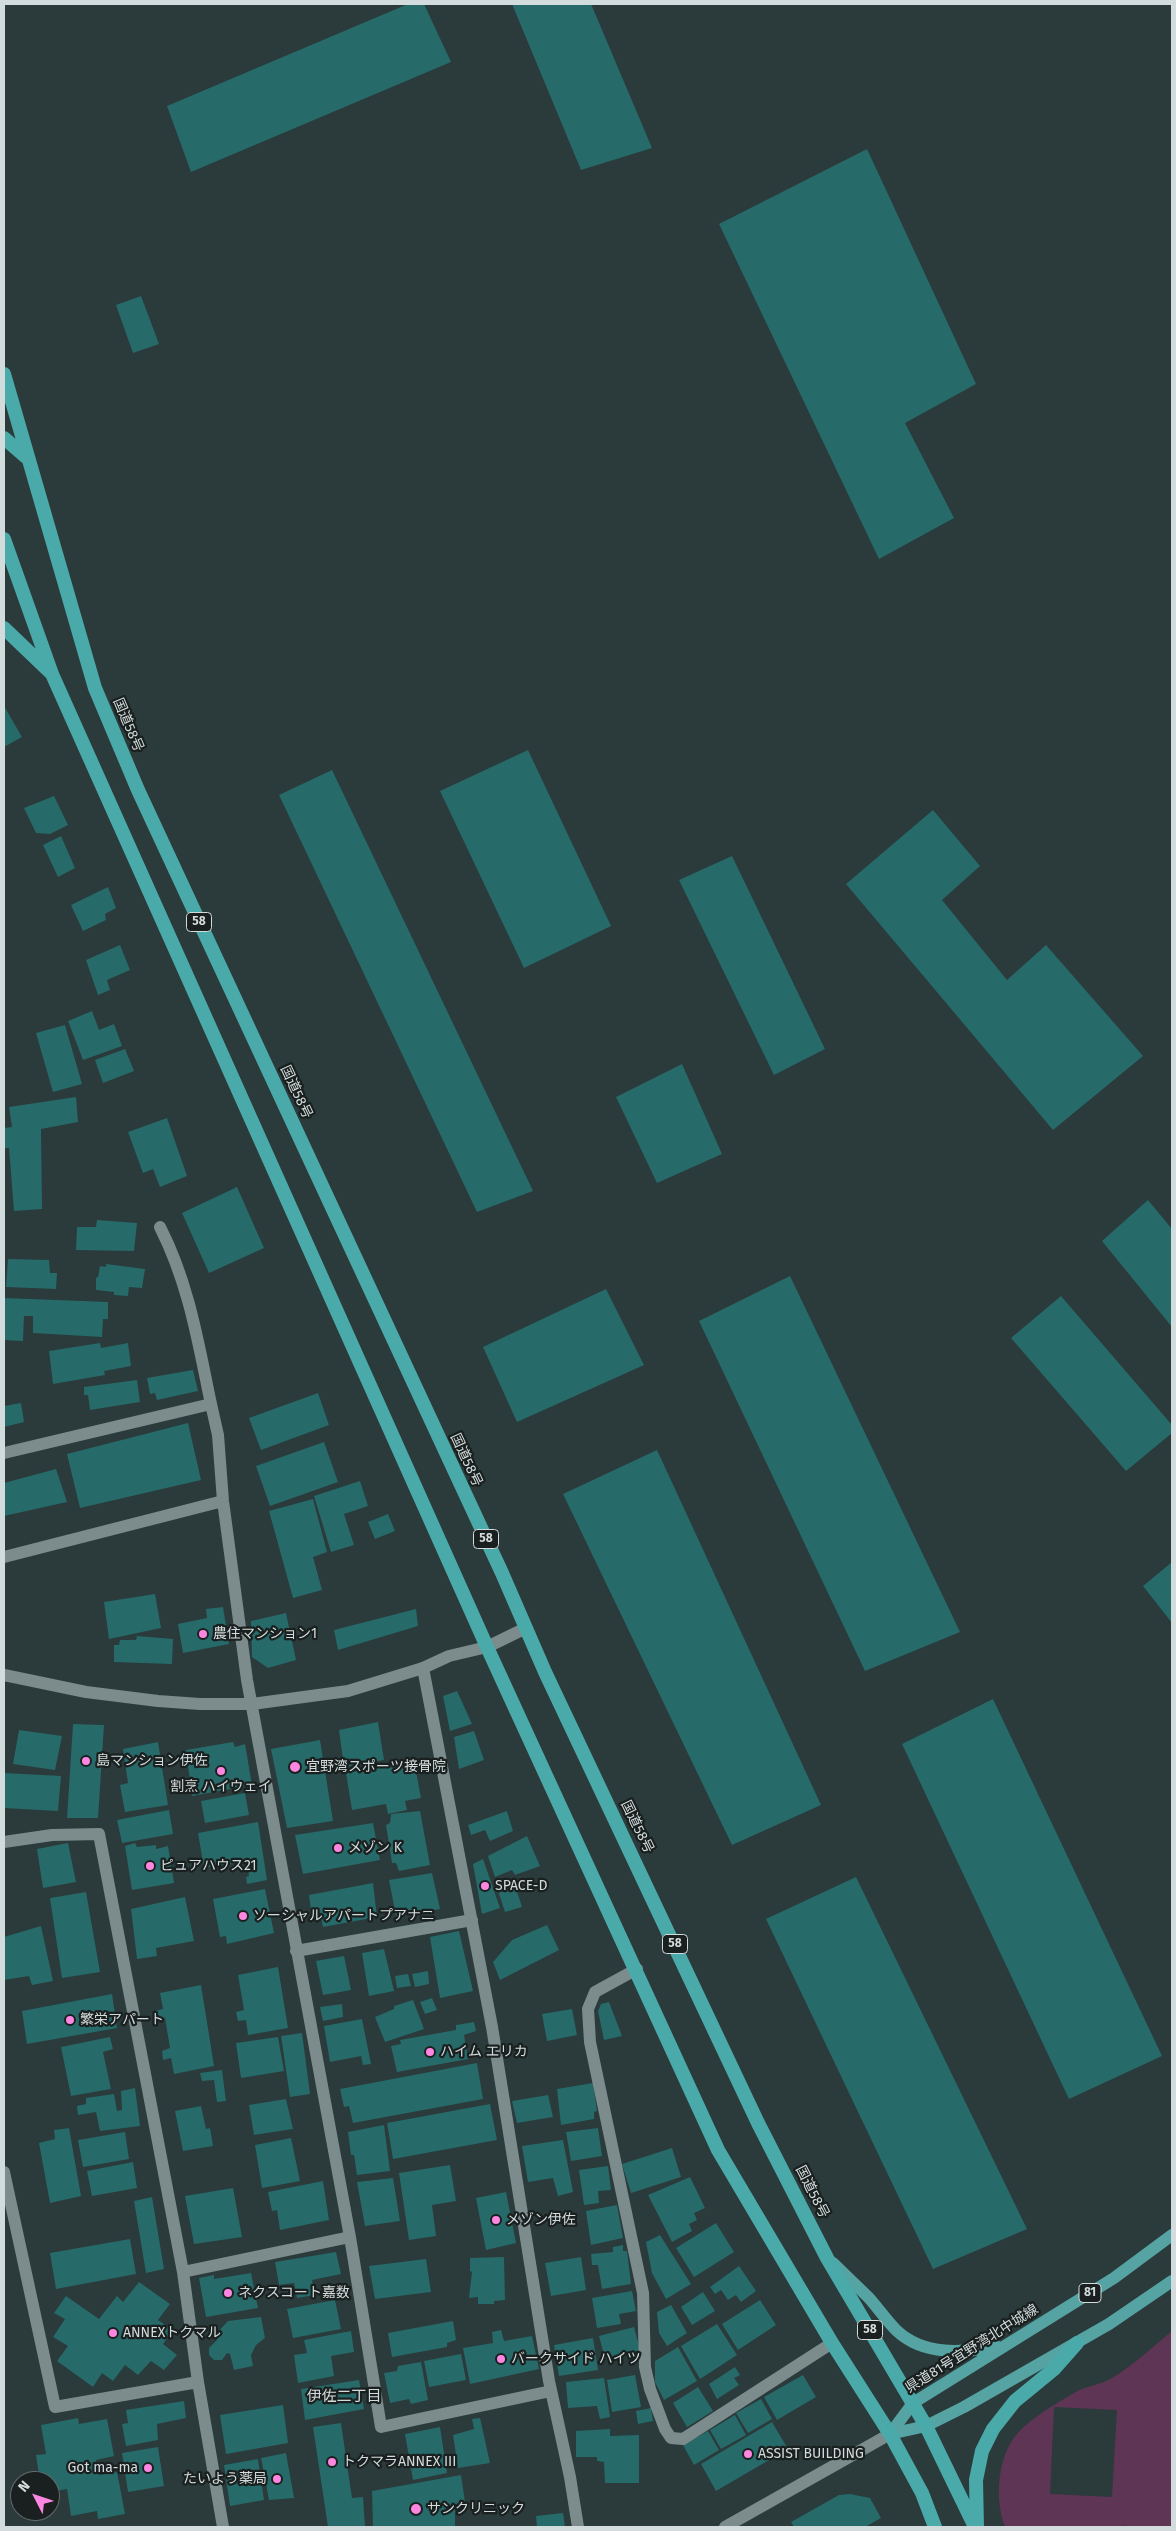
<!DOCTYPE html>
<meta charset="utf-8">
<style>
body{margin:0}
#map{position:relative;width:1176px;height:2531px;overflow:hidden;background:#2b3a3a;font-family:"Fira Sans",sans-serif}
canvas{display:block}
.frame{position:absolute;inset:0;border:5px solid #d3dcdc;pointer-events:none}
.north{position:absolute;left:10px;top:2471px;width:50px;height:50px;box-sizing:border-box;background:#19201f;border:1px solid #636b6b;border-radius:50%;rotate:311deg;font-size:14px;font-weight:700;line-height:20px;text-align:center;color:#d3dcdc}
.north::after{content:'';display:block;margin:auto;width:18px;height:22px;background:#fd86e1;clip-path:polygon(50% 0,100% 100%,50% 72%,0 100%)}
</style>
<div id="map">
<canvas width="1176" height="2531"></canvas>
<div class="frame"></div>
<div class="north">N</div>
</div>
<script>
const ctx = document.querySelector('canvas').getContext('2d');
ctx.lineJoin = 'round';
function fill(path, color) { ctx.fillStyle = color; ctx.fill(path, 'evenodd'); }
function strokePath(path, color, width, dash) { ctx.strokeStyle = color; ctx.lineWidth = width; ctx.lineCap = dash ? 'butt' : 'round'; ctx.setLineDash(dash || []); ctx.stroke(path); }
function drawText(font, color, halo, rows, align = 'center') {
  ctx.font = font + ' "Fira Sans","Noto Sans JP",sans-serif'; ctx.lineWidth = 4.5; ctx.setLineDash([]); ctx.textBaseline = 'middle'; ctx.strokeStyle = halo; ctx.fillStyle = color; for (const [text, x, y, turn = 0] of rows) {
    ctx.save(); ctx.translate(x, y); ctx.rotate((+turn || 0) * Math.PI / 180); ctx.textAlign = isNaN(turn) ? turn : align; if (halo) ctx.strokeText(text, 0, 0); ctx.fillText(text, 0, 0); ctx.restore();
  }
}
fill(new Path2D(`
 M 1172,2331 L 1172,2527 L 1126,2527 L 1123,2525 L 1121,2527 L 1005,2527 C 995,2501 997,2463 1013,2439 C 1027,2420 1054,2405 1074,2393 C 1086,2386 1103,2384 1112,2378 C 1133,2365 1153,2347 1172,2331 ZM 1054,2407 L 1117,2410 L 1112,2497 L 1050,2494 Z`), '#5e3554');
fill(new Path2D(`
 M 408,4 L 424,4 L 451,62 L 191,172 L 167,106 Z
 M 512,4 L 591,4 L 652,148 L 581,170 Z
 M 867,149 L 976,384 L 905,423 L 954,518 L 879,559 L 719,224 Z
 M 141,296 L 159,344 L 133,353 L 116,305 Z
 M 4,706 L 22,737 L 4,747 Z
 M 528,750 L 611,926 L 524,968 L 440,791 Z
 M 332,770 L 533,1191 L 477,1212 L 279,795 Z
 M 54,796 L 68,825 L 50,834 L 36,833 L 24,808 Z
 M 933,810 L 980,866 L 942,900 L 1007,980 L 1046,945 L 1143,1056 L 1053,1130 L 846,884 Z
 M 61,836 L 75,868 L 58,877 L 43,845 Z
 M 732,856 L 825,1049 L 774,1075 L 679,880 Z
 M 108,887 L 116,908 L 105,914 L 106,920 L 83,931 L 71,905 Z
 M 120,945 L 130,970 L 107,980 L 110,990 L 98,995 L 86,960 Z
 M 92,1011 L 99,1030 L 114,1024 L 122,1046 L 83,1060 L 68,1021 Z
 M 65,1025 L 82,1084 L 53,1092 L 36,1033 Z
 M 125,1049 L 134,1071 L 103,1083 L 95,1060 Z
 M 682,1064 L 722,1154 L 657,1183 L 616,1097 Z
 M 76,1097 L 78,1122 L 41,1129 L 42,1209 L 14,1211 L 9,1148 L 4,1148 L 4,1128 L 12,1127 L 9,1107 Z
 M 167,1118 L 187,1176 L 160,1187 L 153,1169 L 143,1173 L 128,1132 Z
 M 237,1187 L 264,1248 L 209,1273 L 182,1213 Z
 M 1148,1200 L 1172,1229 L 1172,1327 L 1102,1241 Z
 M 97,1220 L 137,1223 L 134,1251 L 76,1250 L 77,1227 L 96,1227 Z
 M 8,1259 L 49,1260 L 50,1273 L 57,1273 L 56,1289 L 6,1287 Z
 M 106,1264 L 145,1269 L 142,1288 L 129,1287 L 128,1296 L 114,1295 L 114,1292 L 96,1290 L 96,1278 L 98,1277 L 100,1266 L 106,1267 Z
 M 790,1276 L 960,1632 L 865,1671 L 699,1321 Z
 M 606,1289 L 644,1365 L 517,1422 L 483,1347 Z
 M 1061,1296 L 1172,1425 L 1172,1433 L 1126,1471 L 1011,1338 Z
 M 4,1298 L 108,1302 L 108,1319 L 103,1319 L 102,1337 L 33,1333 L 33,1316 L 24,1316 L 23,1341 L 4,1340 Z
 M 100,1343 L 101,1348 L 128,1343 L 131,1366 L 104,1371 L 105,1375 L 53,1384 L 49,1351 Z
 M 193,1370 L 198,1391 L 157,1400 L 155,1393 L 150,1394 L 147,1378 Z
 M 137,1380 L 140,1402 L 90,1410 L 88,1395 L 84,1395 L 84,1387 Z
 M 318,1393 L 329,1425 L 261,1450 L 249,1418 Z
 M 21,1403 L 24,1422 L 4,1427 L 4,1406 Z
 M 188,1423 L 201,1480 L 80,1508 L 67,1454 Z
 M 324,1442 L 338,1482 L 270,1506 L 256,1466 Z
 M 657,1450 L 821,1805 L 732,1845 L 563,1494 Z
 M 56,1469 L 67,1502 L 4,1516 L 4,1483 Z
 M 360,1481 L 368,1506 L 344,1514 L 354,1545 L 331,1552 L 314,1496 Z
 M 313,1499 L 327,1552 L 313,1557 L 322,1590 L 293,1598 L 269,1511 Z
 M 388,1514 L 395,1531 L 375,1539 L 368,1522 Z
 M 1172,1562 L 1172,1623 L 1143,1586 Z
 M 155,1594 L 161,1628 L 109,1639 L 104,1602 Z
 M 223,1607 L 229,1644 L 183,1653 L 178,1624 L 207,1618 L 206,1609 Z
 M 416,1609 L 418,1626 L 338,1650 L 334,1630 Z
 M 286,1613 L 296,1660 L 268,1668 L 252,1657 L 251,1621 Z
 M 137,1636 L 173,1639 L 172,1664 L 114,1662 L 114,1645 L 119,1645 L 120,1640 L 136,1640 Z
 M 457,1691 L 472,1724 L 450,1731 L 443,1696 Z
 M 993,1699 L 1162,2056 L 1069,2099 L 902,1744 Z
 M 378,1722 L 384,1760 L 344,1767 L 339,1730 Z
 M 73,1724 L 104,1725 L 98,1818 L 67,1818 Z
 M 19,1730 L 62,1736 L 55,1770 L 13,1764 Z
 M 474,1731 L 484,1760 L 459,1769 L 454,1737 Z
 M 320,1740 L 333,1821 L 287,1828 L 271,1749 Z
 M 158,1742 L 168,1805 L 125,1812 L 120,1785 L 128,1783 L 123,1749 Z
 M 233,1742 L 235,1747 L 245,1744 L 252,1785 L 192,1796 L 186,1750 Z
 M 414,1761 L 421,1798 L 405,1801 L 407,1810 L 388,1814 L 386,1804 L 352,1810 L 346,1773 Z
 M 4,1773 L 61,1776 L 58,1811 L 4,1808 Z
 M 245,1793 L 249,1815 L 205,1823 L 201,1801 Z
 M 169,1810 L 173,1834 L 122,1843 L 117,1820 Z
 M 420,1811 L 430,1865 L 399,1871 L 396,1863 L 392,1863 L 386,1825 L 390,1823 L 391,1814 Z
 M 507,1811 L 513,1831 L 490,1841 L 485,1830 L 471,1835 L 468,1825 Z
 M 258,1822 L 267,1880 L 247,1884 L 246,1877 L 249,1876 L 248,1870 L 251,1869 L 248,1861 L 204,1868 L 198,1833 Z
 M 373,1823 L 380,1860 L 303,1874 L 295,1835 Z
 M 527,1836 L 540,1866 L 515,1875 L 512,1870 L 495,1877 L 488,1856 Z
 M 68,1843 L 76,1882 L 43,1888 L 37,1849 Z
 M 135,1843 L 137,1847 L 156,1845 L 156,1849 L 168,1846 L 174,1883 L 132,1890 L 125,1846 Z
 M 483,1859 L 500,1908 L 482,1914 L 473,1864 Z
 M 432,1873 L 440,1909 L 396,1916 L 389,1880 Z
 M 856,1877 L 1027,2229 L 933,2269 L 766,1919 Z
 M 514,1882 L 522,1907 L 505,1912 L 497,1888 Z
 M 373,1883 L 377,1917 L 323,1927 L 319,1908 L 311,1910 L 309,1895 Z
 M 265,1889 L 274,1933 L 227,1944 L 226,1936 L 220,1937 L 213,1899 Z
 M 86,1892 L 100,1972 L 62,1978 L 50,1898 Z
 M 185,1897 L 194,1941 L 156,1948 L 157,1956 L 137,1959 L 131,1909 Z
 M 547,1925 L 559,1950 L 500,1980 L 493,1962 L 512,1940 Z
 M 41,1926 L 53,1981 L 32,1985 L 29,1976 L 4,1980 L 4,1937 Z
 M 459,1931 L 473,1991 L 440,1998 L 430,1937 Z
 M 384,1949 L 394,1991 L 369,1996 L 362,1953 Z
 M 344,1956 L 351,1990 L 323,1995 L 316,1961 Z
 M 278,1967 L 288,2028 L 248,2035 L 246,2020 L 238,2021 L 236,2012 L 244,2010 L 238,1975 Z
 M 428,1971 L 429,1984 L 415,1987 L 412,1974 Z
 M 408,1974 L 411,1986 L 397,1988 L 395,1976 Z
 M 201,1985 L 214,2066 L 174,2074 L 171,2058 L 163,2060 L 162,2051 L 170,2048 L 165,2018 L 156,2020 L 155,2011 L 163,2009 L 160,1993 Z
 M 112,1994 L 117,2028 L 27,2044 L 22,2011 Z
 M 432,1998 L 437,2010 L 425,2014 L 420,2002 Z
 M 413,2000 L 424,2029 L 385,2042 L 375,2017 L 394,2009 L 394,2006 Z
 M 609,2002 L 622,2036 L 604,2040 L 598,2011 L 601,2004 Z
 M 342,2004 L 343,2017 L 323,2021 L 320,2007 Z
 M 572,2009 L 577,2035 L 547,2041 L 542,2014 Z
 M 362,2019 L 371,2064 L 363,2065 L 361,2056 L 330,2062 L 324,2026 Z
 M 474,2022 L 476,2031 L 464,2035 L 468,2059 L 397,2072 L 391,2046 L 401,2044 L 400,2040 L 456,2030 L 456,2025 Z
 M 302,2033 L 310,2094 L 290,2097 L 281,2036 Z
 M 110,2037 L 113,2049 L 103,2052 L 111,2089 L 71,2096 L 61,2047 Z
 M 278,2037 L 284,2071 L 241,2078 L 236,2043 Z
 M 477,2063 L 483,2099 L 353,2123 L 349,2106 L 344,2107 L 340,2089 Z
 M 222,2070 L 226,2101 L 217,2102 L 214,2080 L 202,2081 L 200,2073 Z
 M 593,2083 L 597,2111 L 594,2112 L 594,2119 L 561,2125 L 557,2089 Z
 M 135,2088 L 140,2126 L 100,2131 L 96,2112 L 78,2115 L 77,2106 L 86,2104 L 86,2098 L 114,2094 L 117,2111 L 122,2110 L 121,2091 Z
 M 548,2095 L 553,2117 L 517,2123 L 512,2101 Z
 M 286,2099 L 293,2129 L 254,2135 L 249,2105 Z
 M 490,2104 L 497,2140 L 393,2159 L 387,2123 Z
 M 201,2106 L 206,2129 L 210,2128 L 213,2146 L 183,2151 L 175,2111 Z
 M 384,2125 L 390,2171 L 357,2175 L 354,2155 L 351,2155 L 348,2132 Z
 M 69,2128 L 81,2196 L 50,2203 L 39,2143 L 55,2139 L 54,2130 Z
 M 598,2128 L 602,2156 L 571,2161 L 566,2132 Z
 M 125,2132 L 129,2159 L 83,2167 L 78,2140 Z
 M 291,2138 L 300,2181 L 262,2188 L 255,2145 Z
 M 563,2140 L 573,2192 L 558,2196 L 553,2178 L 528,2182 L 522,2146 Z
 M 672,2148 L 681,2177 L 631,2193 L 622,2164 Z
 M 133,2162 L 137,2188 L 92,2196 L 87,2171 Z
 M 450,2165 L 456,2201 L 432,2205 L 436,2236 L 409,2240 L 399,2173 Z
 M 608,2166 L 611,2190 L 598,2191 L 599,2203 L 584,2205 L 579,2170 Z
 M 690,2177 L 705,2208 L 694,2213 L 697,2220 L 689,2224 L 692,2231 L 672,2242 L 648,2195 Z
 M 393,2178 L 400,2221 L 365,2226 L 357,2182 Z
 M 323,2181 L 329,2220 L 280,2230 L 277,2210 L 272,2211 L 268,2192 Z
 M 233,2188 L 242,2237 L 194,2244 L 185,2196 Z
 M 506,2192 L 516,2243 L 486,2250 L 476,2198 Z
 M 152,2197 L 164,2269 L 146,2273 L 134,2201 Z
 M 617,2205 L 623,2238 L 591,2245 L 586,2211 Z
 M 716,2223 L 734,2252 L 694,2277 L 676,2248 Z
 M 660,2235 L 691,2284 L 666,2299 L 652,2273 L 646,2242 Z
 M 130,2239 L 136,2274 L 56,2289 L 50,2253 Z
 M 623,2245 L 623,2251 L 627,2251 L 631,2284 L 602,2289 L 598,2265 L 592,2265 L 591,2254 L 613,2252 L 613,2247 Z
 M 336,2252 L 341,2274 L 312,2280 L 315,2295 L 297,2298 L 294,2283 L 279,2285 L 275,2262 Z
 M 504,2257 L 505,2300 L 494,2301 L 494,2304 L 478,2304 L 478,2297 L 469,2298 L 472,2272 L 470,2271 L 470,2258 Z
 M 581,2257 L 586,2290 L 551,2296 L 545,2263 Z
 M 426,2259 L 431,2292 L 375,2299 L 369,2266 Z
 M 739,2266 L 756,2291 L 741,2302 L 736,2295 L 728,2300 L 721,2290 L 715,2294 L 710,2287 Z
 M 251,2273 L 258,2308 L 206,2317 L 199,2278 L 214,2275 L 214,2279 Z
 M 139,2282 L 170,2304 L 158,2320 L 173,2330 L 163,2344 L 177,2355 L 164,2370 L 151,2361 L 138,2375 L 125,2365 L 113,2381 L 102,2373 L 93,2387 L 57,2361 L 68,2346 L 53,2337 L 65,2319 L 54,2313 L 66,2296 L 99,2319 L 117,2296 L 123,2302 Z
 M 632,2291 L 636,2311 L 619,2314 L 621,2324 L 597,2328 L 592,2298 Z
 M 703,2292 L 715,2311 L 692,2325 L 681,2307 Z
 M 335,2300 L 341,2329 L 293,2338 L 287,2309 Z
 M 760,2300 L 776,2325 L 738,2350 L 722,2324 Z
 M 671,2305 L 687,2333 L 667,2346 L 659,2333 L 657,2312 Z
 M 261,2317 L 265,2338 L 256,2345 L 251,2355 L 253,2366 L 234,2370 L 230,2354 L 227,2353 L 222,2360 L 214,2360 L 209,2355 L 209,2348 L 217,2340 L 216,2334 L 228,2321 Z
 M 453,2321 L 456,2340 L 447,2343 L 447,2347 L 392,2357 L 388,2333 Z
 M 717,2324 L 737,2355 L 700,2379 L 681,2346 Z
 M 634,2327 L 640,2350 L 605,2359 L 599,2336 Z
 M 501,2330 L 504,2341 L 532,2336 L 539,2369 L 470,2384 L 463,2348 L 493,2343 L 492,2332 Z
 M 351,2331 L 354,2352 L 331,2356 L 334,2376 L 298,2383 L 294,2355 L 307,2353 L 304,2340 Z
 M 593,2338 L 598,2370 L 559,2376 L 554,2345 Z
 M 678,2347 L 697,2381 L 664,2400 L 655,2382 L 655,2361 Z
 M 461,2354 L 466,2380 L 429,2387 L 424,2361 Z
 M 421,2362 L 428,2400 L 411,2404 L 409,2399 L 390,2403 L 384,2373 L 397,2371 L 398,2366 Z
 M 735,2367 L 740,2375 L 734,2378 L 739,2385 L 717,2399 L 709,2384 Z
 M 635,2375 L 641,2407 L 612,2412 L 607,2380 Z
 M 803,2375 L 816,2397 L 777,2420 L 764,2397 Z
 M 604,2378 L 610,2417 L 600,2419 L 597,2406 L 568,2408 L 566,2382 Z
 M 359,2380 L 364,2409 L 305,2420 L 301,2389 Z
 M 698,2387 L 713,2411 L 687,2427 L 673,2403 Z
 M 761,2399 L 772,2419 L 748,2433 L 736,2413 Z
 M 184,2401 L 186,2418 L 157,2424 L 158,2440 L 126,2446 L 122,2424 L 128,2423 L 126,2410 Z
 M 283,2405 L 288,2443 L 226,2454 L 220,2415 Z
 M 651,2408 L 653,2421 L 638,2424 L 636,2411 Z
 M 735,2415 L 746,2435 L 721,2449 L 710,2430 Z
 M 78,2418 L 79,2424 L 107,2419 L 114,2456 L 96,2460 L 99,2475 L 117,2472 L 125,2514 L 98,2519 L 97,2511 L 71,2516 L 67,2489 L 50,2492 L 50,2481 L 44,2481 L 43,2474 L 39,2475 L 36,2455 L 46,2454 L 41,2425 Z
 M 480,2418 L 490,2463 L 458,2468 L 453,2435 L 474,2429 L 472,2419 Z
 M 772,2422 L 788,2449 L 716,2491 L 701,2464 Z
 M 341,2423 L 352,2498 L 363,2497 L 365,2527 L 328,2527 L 313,2427 Z
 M 440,2427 L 447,2473 L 413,2480 L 405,2434 Z
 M 610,2429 L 610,2436 L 639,2435 L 639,2483 L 605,2483 L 604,2462 L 597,2461 L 597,2457 L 576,2457 L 576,2431 Z
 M 708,2431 L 719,2450 L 694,2465 L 683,2445 Z
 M 158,2447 L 164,2486 L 128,2492 L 122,2453 Z
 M 286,2453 L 294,2498 L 269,2500 L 261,2458 Z
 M 258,2459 L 264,2500 L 230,2506 L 224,2465 Z
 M 461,2475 L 465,2502 L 455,2504 L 455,2527 L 373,2527 L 372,2491 Z
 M 850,2494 L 870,2498 L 881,2518 L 865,2527 L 794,2527 L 791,2522 L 839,2495 Z
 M 563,2513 L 565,2527 L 537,2527 L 536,2516 Z`), '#276a6a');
strokePath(new Path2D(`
 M 160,1227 C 189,1284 198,1342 211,1404
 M 4,1453 L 211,1404 L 218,1435 L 223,1501 L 247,1680 L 350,2237 L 381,2427 L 551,2391
 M 4,1557 L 223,1501
 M 423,1668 L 492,2027 L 549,2381 L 570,2477 L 578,2527
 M 4,1842 L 52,1835 L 99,1834 L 183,2272 L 198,2382 L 223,2527
 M 296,1951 L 472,1920
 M 637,1969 L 595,1992 L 588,2009 L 590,2042 L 643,2293 L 645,2367 L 650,2389 L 665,2429 L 671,2438 L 683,2439 L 832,2343
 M 4,2172 L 55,2407 L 198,2382
 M 183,2272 L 350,2237`), '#7c8c8c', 12);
strokePath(new Path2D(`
 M 4,1675 L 86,1692 L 158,1701 L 200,1704 L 252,1704 L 348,1691 L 423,1668 L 449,1656 L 487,1647 L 526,1628
 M 725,2527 L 890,2434`), '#7c8c8c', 12);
strokePath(new Path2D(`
 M 833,2263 C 845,2275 857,2286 869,2298 C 878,2308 886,2320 896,2330 C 924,2357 964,2352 998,2347
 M 890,2434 L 913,2403 L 1114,2278 L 1172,2235
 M 890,2434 L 926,2426 L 964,2407 L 1109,2324 L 1172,2281`), '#56a3a3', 12);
strokePath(new Path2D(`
 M 4,374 L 95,688 L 138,790 L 502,1573 L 545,1672 L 758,2123 L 827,2258 L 926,2426 L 975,2527
 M 4,438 L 26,457
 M 4,539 L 52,674 L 487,1647 L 718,2150 L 832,2343 L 890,2434 L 922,2493 L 935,2527
 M 4,628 L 50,672
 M 977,2527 L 976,2480 L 982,2451 L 993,2429 L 1015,2401 L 1054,2369 L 1077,2343`), '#4aaaaa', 14);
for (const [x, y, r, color] of [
 [203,1634,5,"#fd86e1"],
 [86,1761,5,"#fd86e1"],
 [295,1767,6,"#fd86e1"],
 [221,1771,5,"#fd86e1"],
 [338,1848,5,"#fd86e1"],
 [150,1866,5,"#fd86e1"],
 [485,1886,5,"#fd86e1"],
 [243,1916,5,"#fd86e1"],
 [70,2020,5,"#fd86e1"],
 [430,2052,5,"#fd86e1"],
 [496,2220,5,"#fd86e1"],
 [228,2293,5,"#fd86e1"],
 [113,2333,5,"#fd86e1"],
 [501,2359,5,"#fd86e1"],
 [748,2454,5,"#fd86e1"],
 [332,2462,5,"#fd86e1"],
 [148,2468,5,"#fd86e1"],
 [277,2479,5,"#fd86e1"],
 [416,2509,6,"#fd86e1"]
]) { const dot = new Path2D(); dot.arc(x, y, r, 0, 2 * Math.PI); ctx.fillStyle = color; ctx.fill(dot); strokePath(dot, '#19201f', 2); }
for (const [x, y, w] of [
 [199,922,25],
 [486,1539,25],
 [675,1944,25],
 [1090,2293,22],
 [870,2330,25]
]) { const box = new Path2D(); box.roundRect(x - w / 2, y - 9.5, w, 19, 4); ctx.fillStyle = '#19201f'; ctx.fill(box); strokePath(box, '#d3dcdc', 1); }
drawText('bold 12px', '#d3dcdc', null, [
 ["58",199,922],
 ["58",486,1539],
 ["58",675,1944],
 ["81",1090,2293],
 ["58",870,2330]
]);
drawText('14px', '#d3dcdc', '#19201f', [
 ["国道58号",128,725,67],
 ["国道58号",296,1092,65],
 ["国道58号",466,1460,65],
 ["国道58号",637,1827,64],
 ["国道58号",812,2192,63],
 ["県道81号宜野湾北中城線",972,2349,-32]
]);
drawText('14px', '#d3dcdc', '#19201f', [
 ["農住マンション1",213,1634],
 ["島マンション伊佐",96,1761],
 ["宜野湾スポーツ接骨院",306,1767],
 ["割烹 ハイウェイ",221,1787,"center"],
 ["メゾン K",348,1848],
 ["ピュアハウス21",160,1866],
 ["SPACE-D",495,1886],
 ["ソーシャルアパートプアナニ",253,1916],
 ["繁栄アパート",80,2020],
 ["ハイム エリカ",440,2052],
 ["メゾン伊佐",506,2220],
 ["ネクスコート嘉数",238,2293],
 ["ANNEXトクマル",123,2333],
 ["バークサイド ハイツ",511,2359],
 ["ASSIST BUILDING",758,2454],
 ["トクマラANNEX III",342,2462],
 ["Got ma-ma",138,2468,"right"],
 ["たいよう薬局",267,2479,"right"],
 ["サンクリニック",427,2509]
], 'left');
drawText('15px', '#d3dcdc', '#19201f', [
 ["伊佐二丁目",344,2397]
]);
</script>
